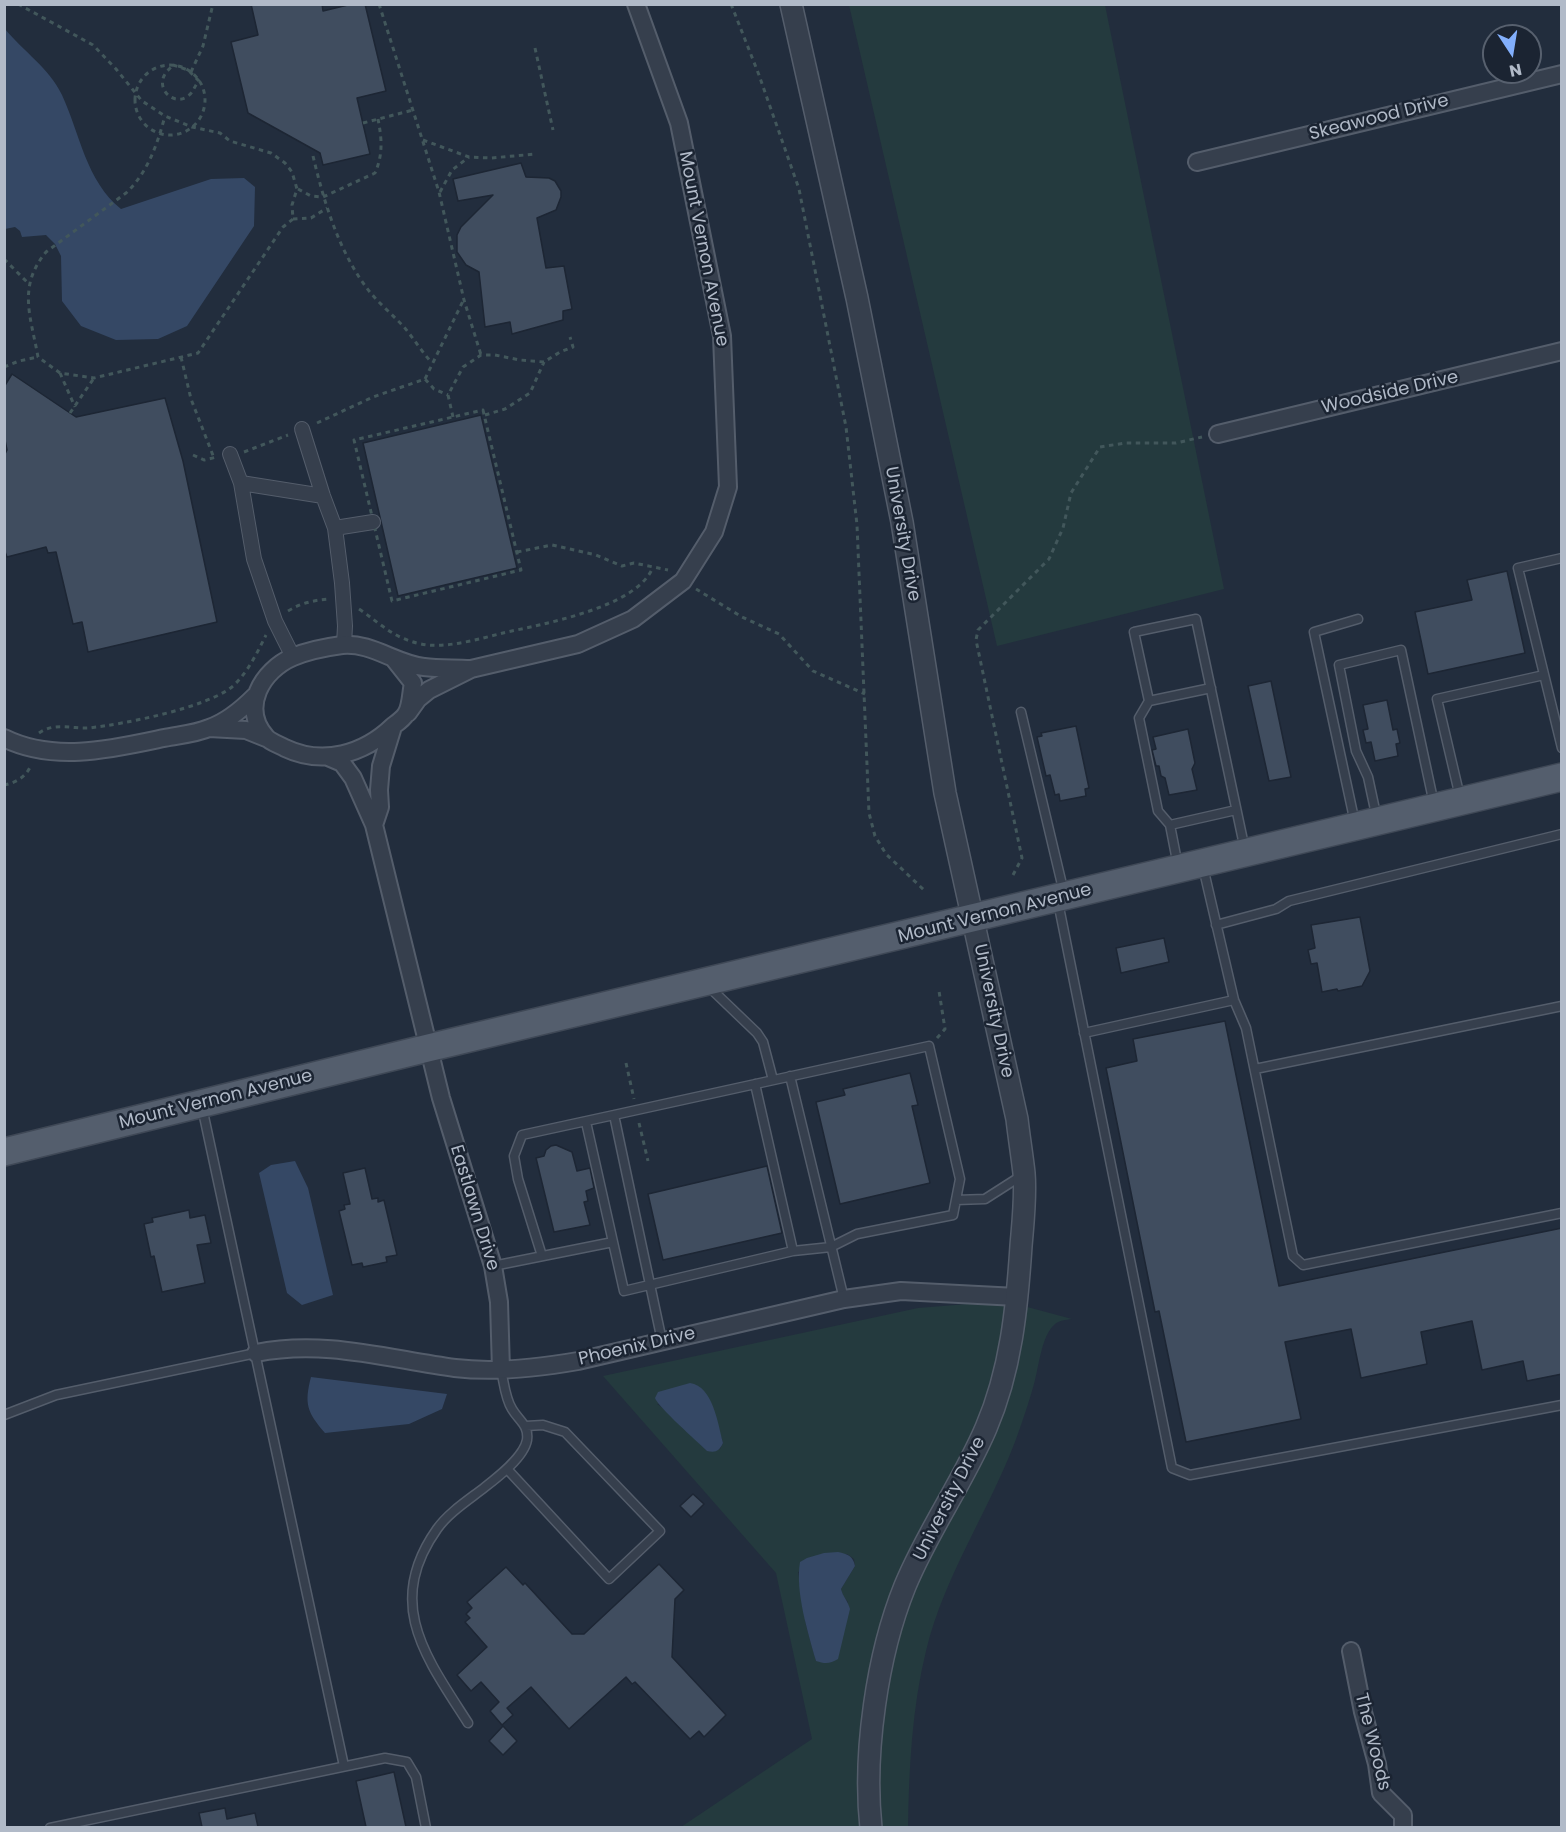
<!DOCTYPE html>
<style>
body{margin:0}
#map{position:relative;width:1566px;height:1832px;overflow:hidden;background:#222d3d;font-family:Poppins,sans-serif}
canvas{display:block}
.frame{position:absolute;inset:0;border:6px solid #b1bac8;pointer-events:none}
.north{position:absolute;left:1482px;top:24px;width:60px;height:60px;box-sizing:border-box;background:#1b2432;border:2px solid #57606e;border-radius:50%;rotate:168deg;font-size:16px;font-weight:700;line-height:24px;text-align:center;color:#b1bac8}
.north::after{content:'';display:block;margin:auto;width:21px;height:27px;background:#82affc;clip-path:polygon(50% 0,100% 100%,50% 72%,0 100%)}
</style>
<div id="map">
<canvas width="1566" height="1832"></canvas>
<div class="frame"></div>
<div class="north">N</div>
</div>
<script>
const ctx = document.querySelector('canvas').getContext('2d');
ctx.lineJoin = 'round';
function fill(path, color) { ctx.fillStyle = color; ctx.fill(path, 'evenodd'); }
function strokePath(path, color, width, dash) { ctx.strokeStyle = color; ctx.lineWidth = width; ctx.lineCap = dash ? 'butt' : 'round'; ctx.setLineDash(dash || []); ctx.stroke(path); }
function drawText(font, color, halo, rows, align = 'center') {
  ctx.font = font + ' Poppins,sans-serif'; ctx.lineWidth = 5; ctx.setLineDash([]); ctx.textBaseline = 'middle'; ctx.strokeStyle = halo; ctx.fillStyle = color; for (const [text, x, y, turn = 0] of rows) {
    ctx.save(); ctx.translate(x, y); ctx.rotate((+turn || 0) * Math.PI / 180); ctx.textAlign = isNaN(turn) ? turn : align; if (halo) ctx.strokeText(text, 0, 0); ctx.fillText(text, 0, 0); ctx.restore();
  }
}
fill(new Path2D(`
 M 849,5 L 1105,5 L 1224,589 L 997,646 Z
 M 1005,1301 L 1072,1319 C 1065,1320 1060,1320 1055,1324 C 1041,1336 1039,1367 1034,1384 C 1030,1399 1025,1413 1020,1428 C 994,1504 945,1572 926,1651 C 912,1708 909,1768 908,1827 L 681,1827 L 812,1739 L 776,1573 L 603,1376 L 918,1308 ZM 709,1398 L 723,1443 L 720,1449 L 707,1451 L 666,1410 L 657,1404 ZM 847,1554 L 854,1559 L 855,1566 L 841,1589 L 843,1596 L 848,1602 L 816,1661 L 806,1625 L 798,1572 Z`), '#243a3e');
fill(new Path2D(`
 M 5,29 C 24,52 49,68 62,95 C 80,134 86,181 121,209 L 211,179 L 244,178 L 255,187 L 254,226 L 187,326 L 158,339 L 116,340 L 81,326 L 62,301 L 61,256 L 55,244 L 46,235 L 22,237 L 20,231 L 15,227 L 5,229 Z
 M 295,1161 L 308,1188 L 333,1295 L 302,1305 L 287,1293 L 259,1173 L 271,1165 Z
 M 311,1377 L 447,1394 L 442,1409 L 409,1424 L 325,1433 C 307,1412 304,1404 311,1377 Z
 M 690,1383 C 713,1386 718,1424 723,1443 C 719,1451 716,1453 707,1451 C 698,1442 658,1407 655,1398 L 658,1392 Z
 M 838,1552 C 848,1554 853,1556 855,1566 L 841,1589 C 843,1597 848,1601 850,1609 L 838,1659 C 830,1664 825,1664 816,1661 C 808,1632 795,1592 800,1562 L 807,1558 L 824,1553 Z`), '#354865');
const building = new Path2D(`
 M 251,4 L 322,4 L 323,11 L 352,4 L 365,4 L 386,91 L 357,98 L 370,154 L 323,165 L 320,153 L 248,113 L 231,42 L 258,35 Z
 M 521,163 L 526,177 L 549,178 L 555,181 L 561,191 L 561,197 L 556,210 L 537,218 L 546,268 L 564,266 L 572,309 L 563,311 L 563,320 L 512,334 L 510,322 L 485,327 L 479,272 L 466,265 L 457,252 L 457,235 L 461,227 L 493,195 L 458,201 L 453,179 Z
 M 12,374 L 76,417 L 165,398 L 183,461 L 217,622 L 88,652 L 82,622 L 73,624 L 56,552 L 48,553 L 46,547 L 7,557 L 4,549 L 4,456 L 7,450 L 4,435 L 4,387 Z
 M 481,415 L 517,568 L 398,596 L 363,443 Z
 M 1507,571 L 1525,653 L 1428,674 L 1415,612 L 1472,600 L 1467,580 Z
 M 1271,681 L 1291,777 L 1269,781 L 1248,686 Z
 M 1387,700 L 1393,730 L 1397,729 L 1400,743 L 1396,744 L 1398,756 L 1375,761 L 1371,742 L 1366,743 L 1363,730 L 1368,729 L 1363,705 Z
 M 1076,726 L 1089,788 L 1085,789 L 1086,796 L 1060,801 L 1059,794 L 1055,795 L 1050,775 L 1046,776 L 1037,737 L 1042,736 L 1041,733 Z
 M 1188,729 L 1195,763 L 1192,769 L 1197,790 L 1169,795 L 1165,778 L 1161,776 L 1159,766 L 1156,766 L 1152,750 L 1156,749 L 1153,737 Z
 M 1360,917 L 1370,971 L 1362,986 L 1338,991 L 1337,989 L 1322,992 L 1317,963 L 1311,964 L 1308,950 L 1315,948 L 1311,925 Z
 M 1164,938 L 1169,962 L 1121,973 L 1116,948 Z
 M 1225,1021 L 1279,1286 L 1562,1228 L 1562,1374 L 1527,1381 L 1523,1361 L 1482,1370 L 1472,1321 L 1421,1332 L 1427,1364 L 1361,1378 L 1351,1329 L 1285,1342 L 1301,1419 L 1186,1442 L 1159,1311 L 1155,1312 L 1106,1068 L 1137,1061 L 1133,1039 Z
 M 910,1073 L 918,1105 L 912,1106 L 930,1183 L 840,1204 L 816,1102 L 845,1095 L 843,1089 Z
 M 556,1145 L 572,1152 L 577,1171 L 590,1168 L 594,1188 L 586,1191 L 588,1201 L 584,1202 L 590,1225 L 554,1232 L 536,1158 L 544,1156 L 546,1150 L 551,1146 Z
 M 767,1166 L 782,1233 L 663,1260 L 648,1194 Z
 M 365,1168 L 372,1199 L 378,1198 L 378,1202 L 384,1200 L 397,1255 L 386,1257 L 387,1262 L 363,1267 L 362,1263 L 352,1265 L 339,1211 L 345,1209 L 344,1205 L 350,1204 L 343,1173 Z
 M 189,1210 L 190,1218 L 205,1215 L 211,1243 L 197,1245 L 205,1283 L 162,1292 L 154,1256 L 151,1257 L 144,1224 L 153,1222 L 152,1218 Z
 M 693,1494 L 704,1504 L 691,1517 L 680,1506 Z
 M 659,1564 L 684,1590 L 675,1599 L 672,1657 L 726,1715 L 704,1737 L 699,1731 L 690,1739 L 635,1682 L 632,1684 L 626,1677 L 569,1729 L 531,1687 L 507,1708 L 513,1715 L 502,1725 L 490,1711 L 499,1702 L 481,1682 L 471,1691 L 457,1675 L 487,1647 L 465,1622 L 470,1618 L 466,1614 L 472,1608 L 467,1602 L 506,1567 L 523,1585 L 525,1583 L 572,1634 L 584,1634 Z
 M 503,1726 L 517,1741 L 503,1755 L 489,1741 Z
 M 394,1772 L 406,1827 L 366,1827 L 356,1781 Z
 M 225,1808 L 227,1819 L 255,1813 L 258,1827 L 202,1827 L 199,1813 Z`);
fill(building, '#404d5f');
strokePath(building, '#1d2634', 1.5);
const service = new Path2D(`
 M 1562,558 L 1518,568 L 1562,748
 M 1149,701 L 1134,632 L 1196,619 L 1245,850
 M 1021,712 L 1064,893
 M 1460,797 L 1437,699 L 1544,675
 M 1377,819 L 1368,777 L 1356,751 L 1339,665 L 1401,650 L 1434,804
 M 1355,823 L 1314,632 L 1358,619
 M 1170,825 L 1236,810
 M 1178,866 L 1170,825 L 1158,811 L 1139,718 L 1149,701 L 1211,688
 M 1203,867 L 1234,1000 L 1246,1028 L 1293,1256 L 1303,1265 L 1562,1213
 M 1058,902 L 1172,1468 L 1190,1475 L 1562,1405
 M 1216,925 L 1276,909 L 1289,901 L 1562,834
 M 708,986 L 757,1033 L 763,1042 L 773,1080
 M 1084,1033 L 1234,1000
 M 1255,1069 L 1562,1006
 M 790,1076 L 844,1299
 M 202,1107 L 344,1766
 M 586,1122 L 624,1291 L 793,1251 L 755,1084
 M 956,1200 L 985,1199 L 1021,1176
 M 542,1256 L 518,1179 L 514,1156 L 522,1135 L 614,1115
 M 493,1266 L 613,1242
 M 662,1341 L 614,1115 L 929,1046 L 960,1179 L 953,1215 L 857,1234 L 831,1247 L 793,1251
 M 4,1415 L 56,1395 L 256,1353
 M 508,1470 L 609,1579 L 660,1531 L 565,1432 L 543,1425 L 526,1426
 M 468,1723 C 426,1657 384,1604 437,1529 C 449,1512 470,1499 485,1487 C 498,1477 524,1457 527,1440 C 529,1425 519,1421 512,1409 C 505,1398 504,1382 501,1370
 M 50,1828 L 385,1758 L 407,1762 L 416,1777 L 426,1828`);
const pedestrian = new Path2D(`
 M 302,429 L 323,496 L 335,528 L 342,583 L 345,626 L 344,645
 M 230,454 L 241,483 L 254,559 L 275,621 L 293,657
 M 241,483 L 323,496
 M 335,528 L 373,522`);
const minor = new Path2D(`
 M 1197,162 L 1562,74
 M 1218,434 L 1562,351
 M 394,659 L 413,683 C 411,692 411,707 406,714 C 403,719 397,723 393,726 C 364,754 323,766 285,748 C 280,745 270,742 266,737 C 240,708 262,670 293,657 C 307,651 327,647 342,645 C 371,642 396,664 424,667 C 439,669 455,668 470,669
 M 408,713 L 418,699 L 429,690 L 471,669 L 578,644 L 633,619 L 683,581 L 714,532 L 728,487 L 722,336 L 679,123 L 636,4
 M 209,728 L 246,730 L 266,738
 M 4,738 C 54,763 112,749 164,738 C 178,735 195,734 209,728 C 227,722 242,709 255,696
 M 328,757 L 342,763 L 353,778 L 374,825 L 441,1098 L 493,1266 L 499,1302 L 501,1370
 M 374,825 L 380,807 L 379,790 L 381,766 L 392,730
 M 256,1353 C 324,1339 388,1359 455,1368 C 496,1373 538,1368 578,1361 L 844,1299 L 901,1291 L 1017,1297
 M 1351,1651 L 1363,1712 L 1377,1764 L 1381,1793 L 1403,1815 L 1403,1828`);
const tertiary = new Path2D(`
 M 791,4 L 857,298 L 902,522 L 945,793 L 1017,1119 C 1019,1137 1022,1155 1024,1173 C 1026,1197 1023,1222 1021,1246 C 1017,1308 1011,1370 986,1428 C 963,1482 927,1532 905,1586 C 877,1655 863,1754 871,1828`);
const primary = new Path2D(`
 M 4,1152 L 428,1048 L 1562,777`);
strokePath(service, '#545d6b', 11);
strokePath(pedestrian, '#545d6b', 16);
strokePath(minor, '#545d6b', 20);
strokePath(tertiary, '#545d6b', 24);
strokePath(primary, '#3f4856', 30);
strokePath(new Path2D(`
 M 18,4 L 93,45 L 116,69 L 142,101 L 165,116 L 192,127 L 220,133 L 230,141 L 271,153 L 285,163 L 292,172 L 297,189 L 292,205 L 293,219 L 283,227 L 198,353 L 94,378 L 60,373 L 38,357 C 31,317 17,287 46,252 L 126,193 C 148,172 157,145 165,116
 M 379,4 L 439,192 L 464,300 L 481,355
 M 731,4 L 759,75 L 799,189 L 846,427 L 857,525 L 869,813 L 875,836 L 886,854 L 924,890
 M 535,48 L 553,130
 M 173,65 L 188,70 L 199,81 C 194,86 194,92 188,96 C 175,106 157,91 164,76 C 166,71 170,69 173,65 Z
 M135 100a35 35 0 1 1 70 0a35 35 0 1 1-70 0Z
 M 191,72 L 203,46 L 213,4
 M 363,123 L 413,110
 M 423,140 L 469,157 L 491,158 L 536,154
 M 313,156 C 324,202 338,249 366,287 C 377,302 392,314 404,327 C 414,339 422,352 432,363
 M 298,189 L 311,196 L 323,197 L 375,173 C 383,155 382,139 378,119
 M 440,192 L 452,170 L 469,157
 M 293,219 L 311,218 L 327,208
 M 4,259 L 28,283
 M 181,357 L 191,399 L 214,458
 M 4,367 L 19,361 L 38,357
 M 60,373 L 75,407
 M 425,379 L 463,301
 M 483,410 L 521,570 L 392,601 L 354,440 Z
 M 70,413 L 94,378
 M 485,415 L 505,409 L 530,393 L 544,362
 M 453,417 L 448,395 L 463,367 L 481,355 L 495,355 L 520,360 L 544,362 L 560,352 L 573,347 L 570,337
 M 317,423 L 373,397 L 425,379 L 434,389 L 448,395
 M 244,452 L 288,435
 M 193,455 L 204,460 L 217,457
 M 517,552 L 552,545 L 596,555 L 622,566 L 634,563 L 668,570
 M 696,589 L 742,617 L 779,634 L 813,671 L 865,694
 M 359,609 C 381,624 393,638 421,644 C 445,649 479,639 503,633 C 542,624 637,608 653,567
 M 288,611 C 301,603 314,600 330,599
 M 39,733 C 54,722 72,729 89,728 C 124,724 207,708 233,686 C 248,672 257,653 266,635
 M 4,785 C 16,783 27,776 31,765
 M 1013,875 L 1022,858 L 976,640 L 978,630 L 1049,559 L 1063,528 L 1071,493 L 1100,447 L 1125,443 L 1176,443 L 1202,437
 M 937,1038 L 945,1029 L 939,991
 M 626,1063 L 634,1099
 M 639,1123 L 648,1161`), '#42575b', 3, [4.5, 4.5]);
strokePath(service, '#363f4d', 8);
strokePath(pedestrian, '#363f4d', 14);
strokePath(minor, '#363f4d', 16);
strokePath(tertiary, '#363f4d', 21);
strokePath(primary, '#545e6d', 27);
drawText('18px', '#b1bac8', '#1b2432', [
 ["Skeawood Drive",1379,118,-14],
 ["Mount Vernon Avenue",703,249,79],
 ["Woodside Drive",1390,393,-13],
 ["University Drive",902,534,80],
 ["Mount Vernon Avenue",995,914,-14],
 ["University Drive",993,1011,78],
 ["Mount Vernon Avenue",216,1100,-14],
 ["Eastlawn Drive",474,1208,73],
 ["Phoenix Drive",637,1347,-13],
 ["University Drive",950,1499,-63],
 ["The Woods",1372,1742,76]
]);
</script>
